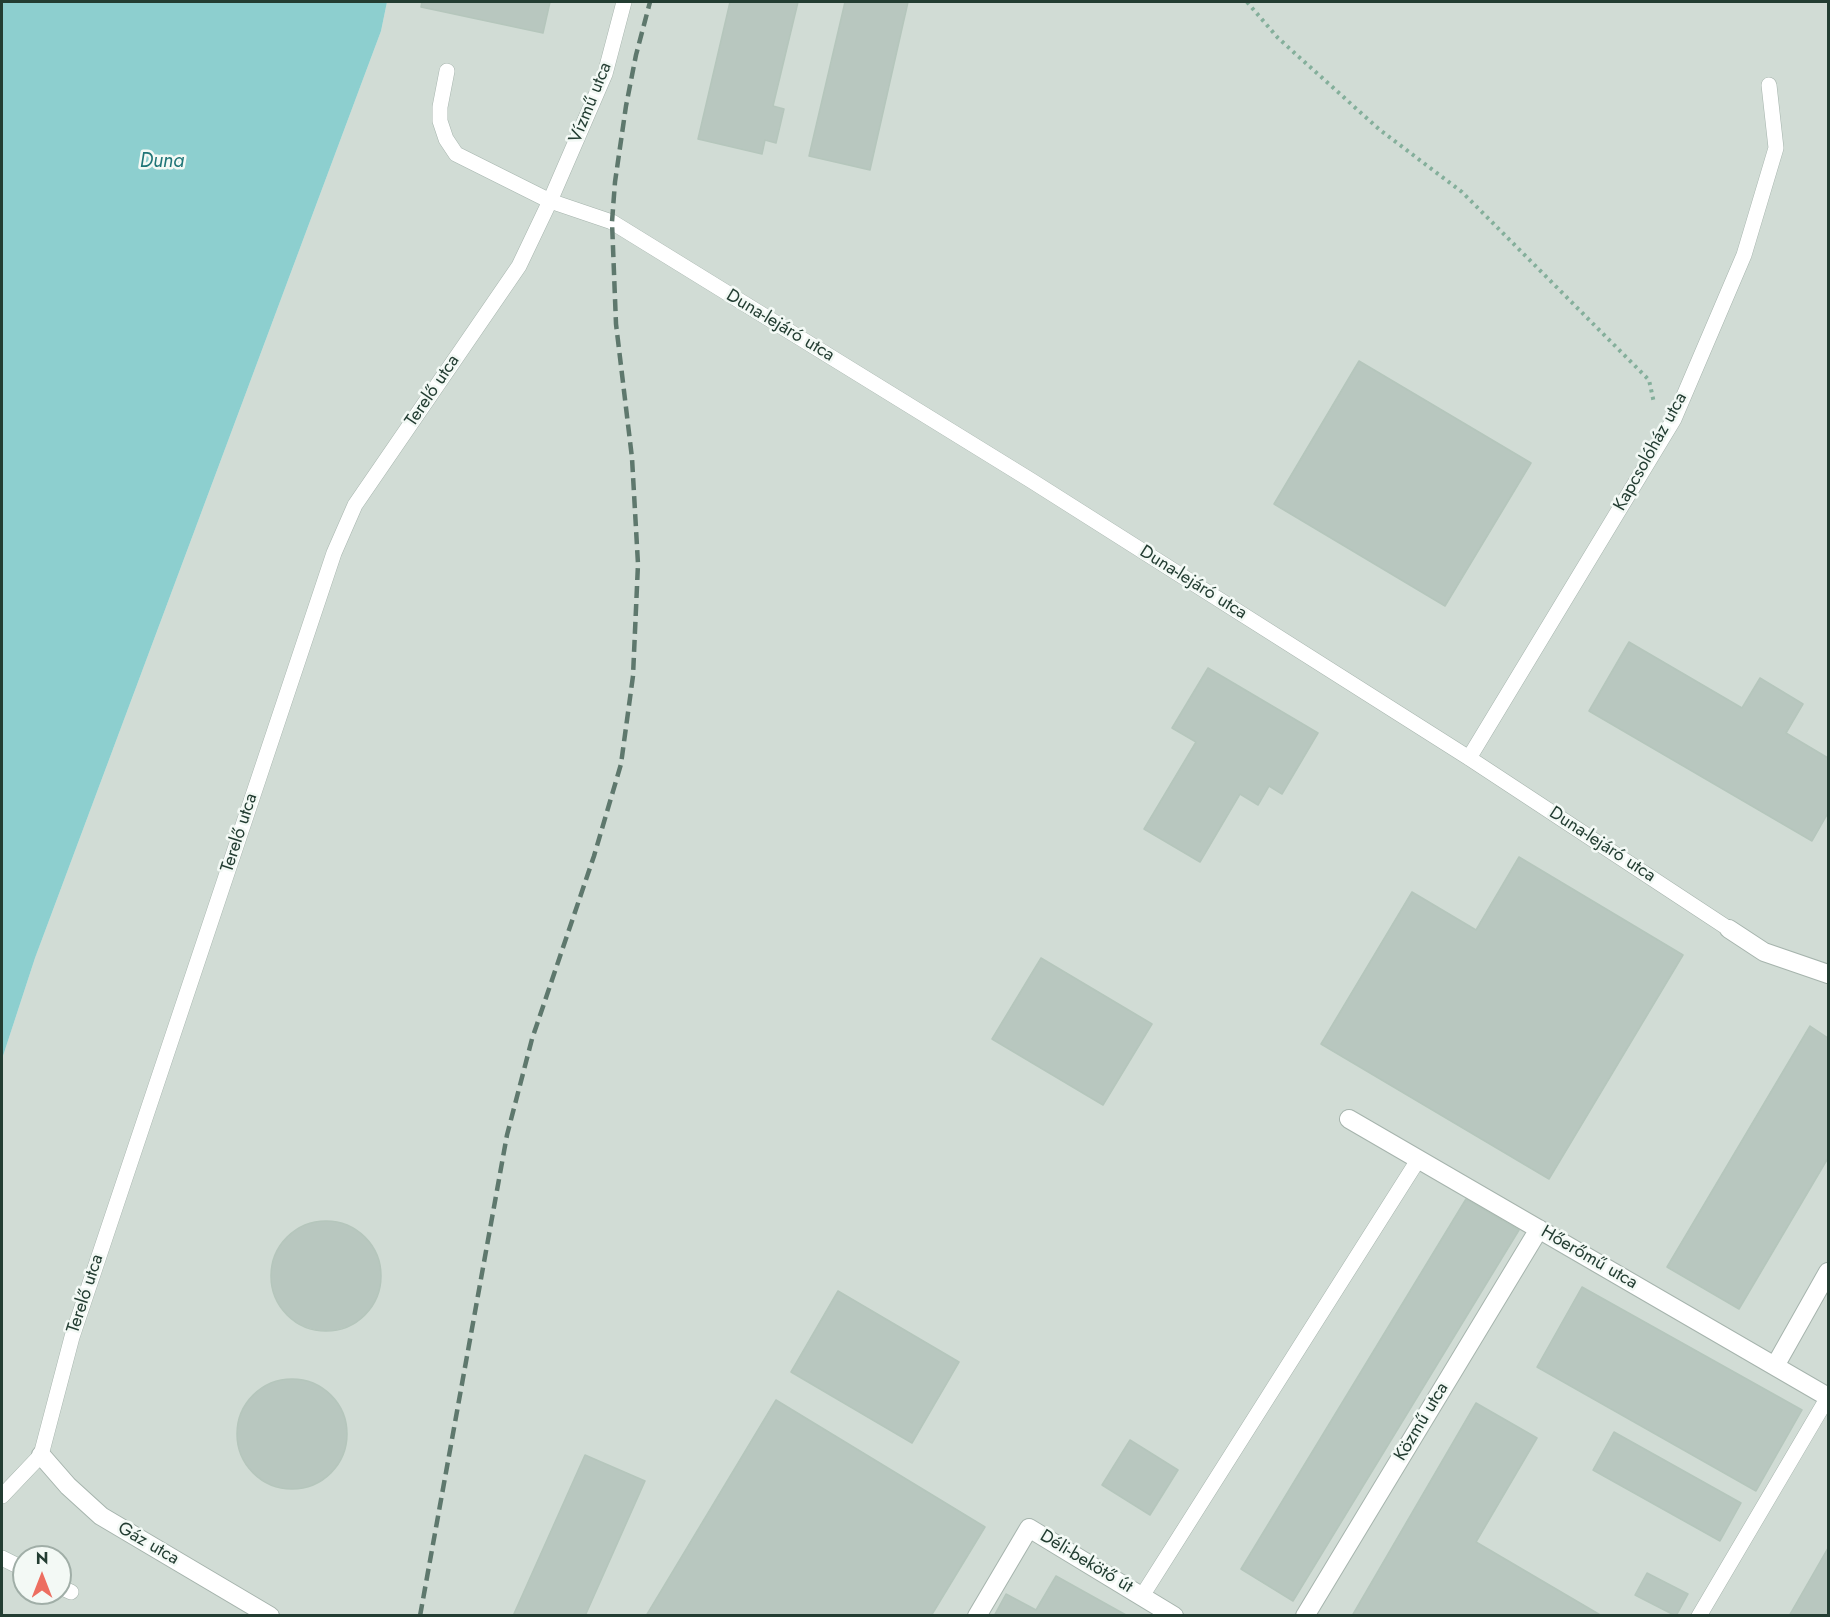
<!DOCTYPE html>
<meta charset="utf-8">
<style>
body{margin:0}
#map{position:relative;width:1830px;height:1617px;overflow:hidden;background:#e3ece7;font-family:Jost,sans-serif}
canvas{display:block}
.frame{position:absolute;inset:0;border:3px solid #233d32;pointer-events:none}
.north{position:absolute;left:12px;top:1545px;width:60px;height:60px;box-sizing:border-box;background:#f3f9f5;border:2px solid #a0aea7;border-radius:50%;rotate:0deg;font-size:16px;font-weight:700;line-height:24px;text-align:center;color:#233d32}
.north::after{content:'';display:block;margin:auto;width:21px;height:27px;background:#ed6e60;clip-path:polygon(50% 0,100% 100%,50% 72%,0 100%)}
</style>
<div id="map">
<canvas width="1830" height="1617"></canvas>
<div class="frame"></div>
<div class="north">N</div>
</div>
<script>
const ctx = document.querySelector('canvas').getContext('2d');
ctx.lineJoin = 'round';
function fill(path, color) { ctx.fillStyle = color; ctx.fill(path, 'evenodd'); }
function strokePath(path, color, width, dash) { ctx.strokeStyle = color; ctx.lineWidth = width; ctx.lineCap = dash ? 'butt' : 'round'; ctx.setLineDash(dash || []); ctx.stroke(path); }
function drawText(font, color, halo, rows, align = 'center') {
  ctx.font = font + ' Jost,sans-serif'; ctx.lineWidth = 5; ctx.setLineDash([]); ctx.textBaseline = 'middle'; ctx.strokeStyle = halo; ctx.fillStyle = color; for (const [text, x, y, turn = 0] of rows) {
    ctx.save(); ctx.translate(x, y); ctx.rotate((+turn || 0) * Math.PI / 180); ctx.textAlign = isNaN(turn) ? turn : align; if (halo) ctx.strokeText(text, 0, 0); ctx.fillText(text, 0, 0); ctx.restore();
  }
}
fill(new Path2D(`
 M 387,2 L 1828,2 L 1828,1615 L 2,1616 L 2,1059 L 35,958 L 381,31 ZM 24,1557 L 60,1557 L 60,1593 L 24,1593 Z`), '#d1dcd5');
fill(new Path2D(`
 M 2,2 L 387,2 L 381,31 L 35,958 L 2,1059 Z`), '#8dcfcf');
const building = new Path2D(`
 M 422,2 L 550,2 L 543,33 L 421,7 Z
 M 730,2 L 798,2 L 773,106 L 784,109 L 776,143 L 765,140 L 762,154 L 698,139 Z
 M 845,2 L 908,2 L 870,170 L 809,156 Z
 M 1359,361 L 1531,463 L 1445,606 L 1274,504 Z
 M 1629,642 L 1742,708 L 1760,678 L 1803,704 L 1786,733 L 1828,758 L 1828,813 L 1812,841 L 1589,711 Z
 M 1208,668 L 1318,733 L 1282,794 L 1269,786 L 1258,805 L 1240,794 L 1200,862 L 1144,829 L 1196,742 L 1172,728 Z
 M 1519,857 L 1683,955 L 1549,1179 L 1321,1044 L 1412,892 L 1476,930 Z
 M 1041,958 L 1152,1024 L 1103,1105 L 992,1039 Z
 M 1810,1026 L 1828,1038 L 1828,1158 L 1739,1309 L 1667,1267 Z
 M 1466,1199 L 1519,1230 L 1293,1601 L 1241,1569 Z
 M271 1276a55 55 0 1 1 110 0a55 55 0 1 1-110 0Z
 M 1582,1287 L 1802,1410 L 1756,1491 L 1537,1367 Z
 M 838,1291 L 959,1362 L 912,1443 L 791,1372 Z
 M237 1434a55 55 0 1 1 110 0a55 55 0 1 1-110 0Z
 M 776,1400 L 985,1527 L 931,1616 L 646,1616 Z
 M 1476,1403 L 1537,1438 L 1476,1542 L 1602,1616 L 1352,1616 Z
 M 1614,1432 L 1741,1503 L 1720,1541 L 1593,1470 Z
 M 1130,1440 L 1178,1470 L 1150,1515 L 1102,1485 Z
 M 585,1455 L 645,1481 L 585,1616 L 513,1616 Z
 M 1828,1548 L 1828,1616 L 1789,1616 Z
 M 1647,1573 L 1688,1594 L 1676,1616 L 1635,1595 Z
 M 1056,1576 L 1126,1615 L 994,1616 L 1006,1594 L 1036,1610 Z`);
fill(building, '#b8c7bf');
strokePath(building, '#b5c6bc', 1.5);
const service = new Path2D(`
 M 447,71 L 440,107 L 440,121 L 446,139 L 456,154 L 550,201 L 612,222 L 1032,481 L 1469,758 L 1729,929
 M 1469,758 L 1674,419 L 1744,255 L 1776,148 L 1769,85
 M 2,1496 L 41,1455 L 72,1337 L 334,553 L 355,505 L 519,266 L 550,201 L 605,74 L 624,2
 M 2,1558 L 24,1569
 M 60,1587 L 71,1592
 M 1142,1596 L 1418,1160
 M 1699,1616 L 1828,1397`);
const minor = new Path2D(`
 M 1729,929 L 1764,952 L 1828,974
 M 1349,1119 L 1828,1397
 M 1775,1366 L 1828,1272
 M 41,1455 L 68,1486 L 101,1516 L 270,1616
 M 977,1616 L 1029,1528 L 1174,1616
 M 1305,1616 L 1539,1229`);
strokePath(service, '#a6b4ad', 16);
strokePath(minor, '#a6b4ad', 20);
strokePath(new Path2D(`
 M 1247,2 L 1278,38 L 1380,130 L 1462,192 L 1649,380 L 1654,403`), '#84af9b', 4, [3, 4.5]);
strokePath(service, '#fff', 15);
strokePath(minor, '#fff', 18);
strokePath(new Path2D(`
 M 420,1616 L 507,1135 L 532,1039 L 594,856 L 621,764 L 633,676 L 638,564 L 632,458 L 616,324 L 612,222 L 615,182 L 626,106 L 636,55 L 650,2`), '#5e786d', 4.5, [12, 6]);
drawText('18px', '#233d32', '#f3f9f5', [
 ["Vízmű utca",591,103,-68],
 ["Duna-lejáró utca",780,326,31],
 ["Terelő utca",433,391,-56],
 ["Kapcsolóház utca",1651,452,-61],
 ["Duna-lejáró utca",1193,583,32],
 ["Terelő utca",240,833,-72],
 ["Duna-lejáró utca",1602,845,33],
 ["Hőerőmű utca",1589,1258,30],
 ["Terelő utca",86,1294,-72],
 ["Közmű utca",1422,1422,-59],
 ["Gáz utca",148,1544,30],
 ["Déli-bekötő út",1086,1562,31]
]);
drawText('italic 20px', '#1f7577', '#f3f9f5', [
 ["Duna",162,162]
]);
</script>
